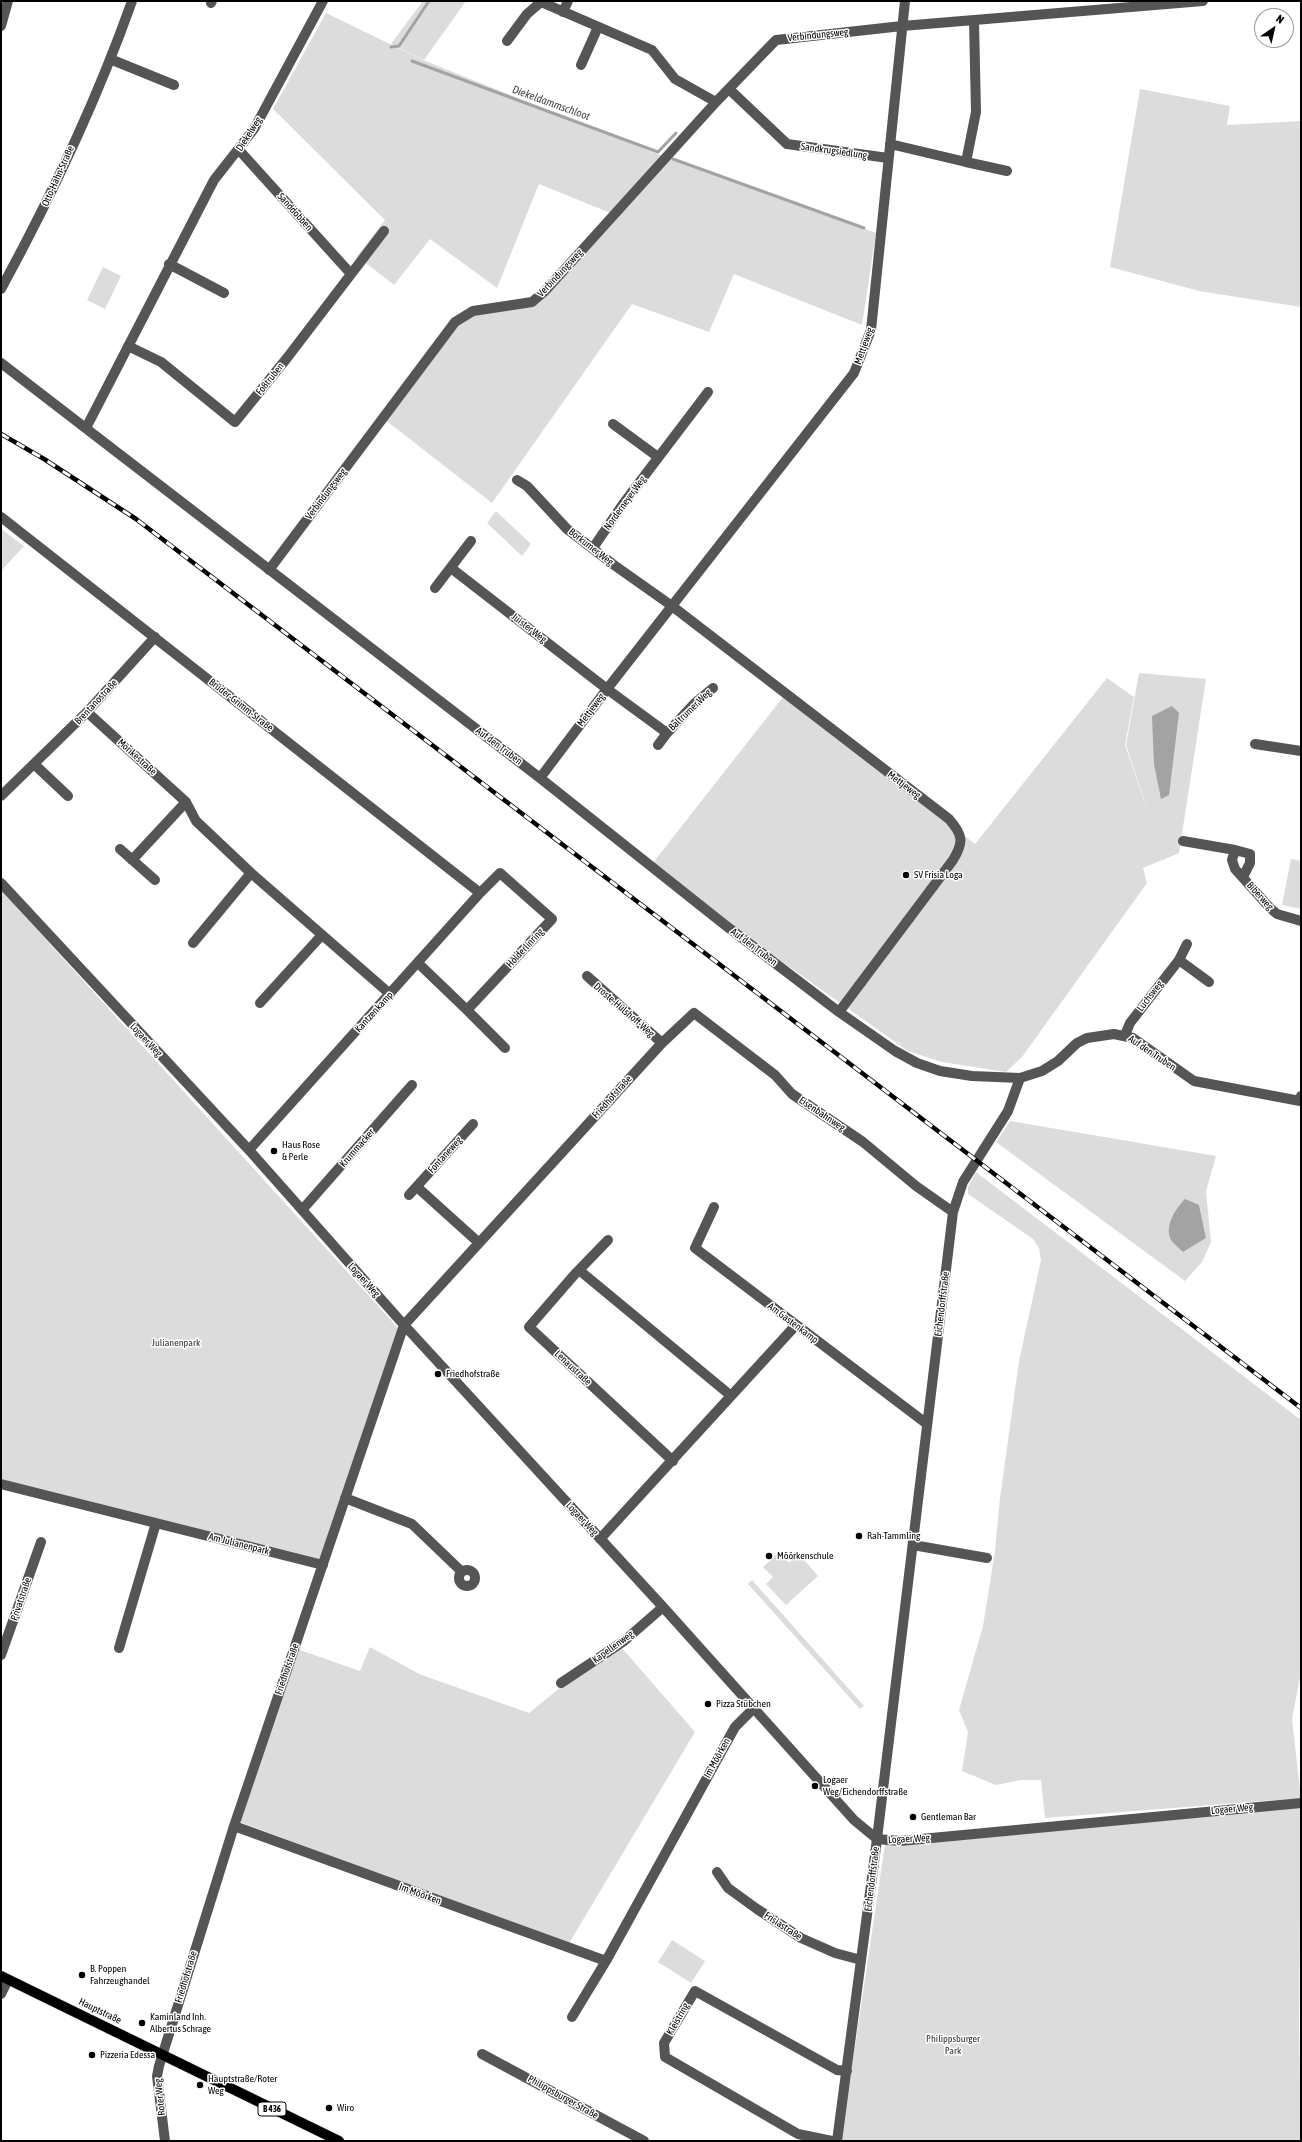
<!DOCTYPE html>
<meta charset="utf-8">
<style>
body{margin:0}
#map{position:relative;width:1302px;height:2142px;overflow:hidden;background:#fff;font-family:"Asap Condensed",sans-serif}
canvas{display:block}
.frame{position:absolute;inset:0;border:2px solid #000;pointer-events:none}
.north{position:absolute;left:1254px;top:8px;width:40px;height:40px;box-sizing:border-box;background:#fff;border:1px solid #999;border-radius:50%;rotate:34deg;font-size:11px;font-weight:700;line-height:16px;text-align:center;color:#000}
.north::after{content:'';display:block;margin:auto;width:14px;height:18px;background:#000;clip-path:polygon(50% 0,100% 100%,50% 72%,0 100%)}
</style>
<div id="map">
<canvas width="1302" height="2142"></canvas>
<div class="frame"></div>
<div class="north">N</div>
</div>
<script>
const ctx = document.querySelector('canvas').getContext('2d');
ctx.lineJoin = 'round';
function fill(path, color) { ctx.fillStyle = color; ctx.fill(path, 'evenodd'); }
function strokePath(path, color, width, dash) { ctx.strokeStyle = color; ctx.lineWidth = width; ctx.lineCap = dash ? 'butt' : 'round'; ctx.setLineDash(dash || []); ctx.stroke(path); }
function drawText(font, color, halo, rows, align = 'center') {
  ctx.font = font + ' "Asap Condensed",sans-serif'; ctx.lineWidth = 3; ctx.setLineDash([]); ctx.textBaseline = 'middle'; ctx.strokeStyle = halo; ctx.fillStyle = color; for (const [text, x, y, turn = 0] of rows) {
    ctx.save(); ctx.translate(x, y); ctx.rotate((+turn || 0) * Math.PI / 180); ctx.textAlign = isNaN(turn) ? turn : align; if (halo) ctx.strokeText(text, 0, 0); ctx.fillText(text, 0, 0); ctx.restore();
  }
}
fill(new Path2D(`
 M 423,1 L 466,1 L 424,60 L 391,44 Z
 M 326,13 L 423,60 L 665,157 L 876,233 L 862,325 L 734,274 L 709,332 L 632,304 L 492,503 L 384,419 L 455,322 L 473,311 L 532,302 L 613,214 L 539,184 L 497,288 L 430,239 L 394,285 L 357,256 L 385,220 L 273,109 Z
 M 1140,89 L 1230,106 L 1227,125 L 1301,121 L 1301,307 L 1199,291 L 1110,267 Z
 M 103,267 L 121,276 L 105,309 L 87,300 Z
 M 496,511 L 531,544 L 522,556 L 487,523 Z
 M 1,529 L 24,546 L 1,571 Z
 M 1139,673 L 1206,679 L 1179,853 L 1143,868 L 1147,883 L 1022,1057 L 1006,1072 L 942,1062 L 908,1051 L 729,924 L 652,864 L 783,697 L 975,844 L 1107,678 L 1134,697 L 1125,745 L 1150,818 L 1135,844 L 1150,818 L 1126,745 Z
 M 1291,859 L 1301,861 L 1301,909 L 1282,905 Z
 M 1,890 L 399,1329 L 320,1560 L 1,1481 Z
 M 1010,1121 L 1216,1156 L 1206,1191 L 1211,1242 L 1202,1262 L 1185,1281 L 996,1142 ZM 1199,1205 L 1206,1238 L 1183,1252 Z
 M 976,1172 L 1301,1420 L 1301,1672 L 1292,1719 L 1301,1798 L 1045,1818 L 1041,1780 L 1021,1780 L 996,1785 L 962,1771 L 968,1732 L 959,1710 L 983,1626 L 995,1551 L 1000,1498 L 1019,1361 L 1041,1260 L 1039,1248 L 1033,1239 L 968,1194 L 968,1187 Z
 M 779,1552 L 789,1563 L 799,1554 L 818,1576 L 786,1605 L 766,1584 L 773,1577 L 763,1567 Z
 M 752,1580 L 864,1706 L 860,1709 L 748,1584 Z
 M 370,1647 L 419,1674 L 529,1713 L 561,1687 L 621,1647 L 695,1732 L 568,1945 L 240,1822 L 297,1649 L 360,1671 Z
 M 1301,1807 L 1299,2024 L 1301,2141 L 841,2141 L 885,1844 Z
 M 672,1940 L 705,1961 L 691,1983 L 658,1962 Z`), '#dcdcdc');
fill(new Path2D(`
 M 1172,706 L 1179,713 L 1169,795 L 1161,799 L 1154,764 L 1152,716 Z
 M 1185,1199 L 1199,1205 L 1206,1238 L 1183,1252 C 1179,1248 1174,1244 1171,1240 C 1164,1226 1176,1208 1185,1199 Z`), '#a3a3a3');
strokePath(new Path2D(`
 M 391,47 L 399,46 L 429,1
 M 412,61 L 658,152 L 676,133
 M 673,159 L 864,228`), '#a3a3a3', 3);
const major = new Path2D(`
 M 1,1976 L 339,2141`);
strokePath(major, '#dbdbdb', 11);
strokePath(new Path2D(`
 M 211,3 L 212,1
 M 563,12 L 568,1
 M 1,26 L 8,1
 M 507,41 L 527,14 L 541,2 L 652,50 L 675,79 L 716,102
 M 110,59 L 174,85
 M 581,65 L 598,27
 M 729,89 L 787,144 L 888,158
 M 890,144 L 966,162 L 976,112 L 974,21
 M 239,150 L 351,274
 M 966,162 L 1007,171
 M 169,264 L 224,293
 M 1,289 C 51,197 97,100 132,1
 M 128,346 L 161,362 L 235,422 L 287,358 L 384,231
 M 1,363 L 540,778 L 725,925 L 839,1012 L 895,1051 L 917,1063 L 940,1071 L 972,1076 L 1020,1078 L 1042,1071 L 1058,1061 L 1077,1043 L 1087,1038 L 1114,1034 L 1133,1038 L 1194,1081 L 1300,1101 L 1301,1096
 M 613,424 L 658,457
 M 86,428 L 214,180 L 254,129 L 323,1
 M 517,480 L 527,486 L 567,529 L 614,565 L 672,606 L 949,819 C 963,835 964,842 953,860 L 839,1012
 M 1,517 L 480,893
 M 593,548 L 623,504 L 708,392
 M 451,568 L 607,689 L 667,733 L 695,703 L 713,688
 M 269,570 L 455,322 L 473,311 L 532,302 L 545,291 L 716,102 L 776,40 L 902,26 L 1203,1
 M 435,588 L 471,541
 M 87,712 L 186,802 L 196,821 L 251,873 L 390,994
 M 1255,744 L 1301,751
 M 658,745 L 667,733
 M 34,764 L 68,796
 M 540,778 L 607,689 L 854,373 L 871,330 L 905,1
 M 1,796 L 87,712 L 155,637
 M 1183,841 L 1235,850
 M 120,849 L 155,880
 M 132,860 L 186,802
 M 1243,877 L 1250,863 L 1250,854 L 1235,850 L 1232,860 L 1235,869 L 1270,908 L 1277,914 L 1301,921
 M 1,883 L 249,1150 L 404,1325 L 663,1607 L 854,1820 L 877,1839 L 900,1841 L 1301,1803
 M 193,943 L 251,873
 M 1179,960 L 1187,944
 M 587,976 L 662,1043
 M 260,1003 L 321,936
 M 467,1010 L 505,1048
 M 1125,1035 L 1130,1023 L 1179,960 L 1209,982
 M 249,1150 L 480,893 L 500,873 L 552,919 L 467,1010 L 418,963
 M 417,1187 L 478,1242
 M 409,1195 L 473,1124
 M 714,1207 L 695,1248 L 927,1424
 M 302,1210 L 412,1085
 M 579,1270 L 608,1240
 M 673,1461 L 529,1327 L 575,1274 L 579,1270 L 730,1395
 M 1,1484 L 323,1565
 M 345,1498 L 412,1524 L 461,1571
 M 600,1539 L 796,1325
 M 913,1545 L 987,1558
 M459 1578a8 8 0 1 1 16 0a8 8 0 1 1-16 0Z
 M 119,1648 L 156,1523
 M 1,1655 L 41,1542
 M 561,1683 L 624,1641 L 663,1607
 M 234,1826 L 606,1961 L 735,1727 L 754,1708
 M 717,1872 L 728,1888 L 757,1909 L 801,1938 L 835,1953 L 861,1960
 M 1,1994 L 8,1980
 M 572,2017 L 606,1961
 M 482,2054 L 644,2141
 M 165,2141 L 157,2076 L 159,2066 L 234,1826 L 404,1325 L 662,1043 L 694,1013 L 775,1075 L 792,1094 L 863,1142 L 916,1186 L 953,1212
 M 832,2141 L 798,2134 L 665,2057 L 664,2043 L 695,1991 L 837,2070 L 847,2071
 M 837,2141 L 876,1847 L 953,1212 L 963,1182 L 1008,1111 L 1020,1078`), '#555', 10);
strokePath(major, '#000', 10);
const rail = new Path2D(`
 M 1,434 L 44,459 L 136,519 L 1301,1408`);
strokePath(rail, '#000', 4.5);
strokePath(rail, '#fff', 3, [9]);
for (const [x, y, r, color] of [
 [906,875,4,"#000"],
 [274,1151,4,"#000"],
 [438,1374,4,"#000"],
 [859,1536,4,"#000"],
 [769,1556,4,"#000"],
 [708,1704,4,"#000"],
 [815,1786,4,"#000"],
 [913,1817,4,"#000"],
 [82,1975,4,"#000"],
 [142,2023,4,"#000"],
 [92,2055,4,"#000"],
 [200,2085,4,"#000"],
 [329,2108,4,"#000"]
]) { const dot = new Path2D(); dot.arc(x, y, r, 0, 2 * Math.PI); ctx.fillStyle = color; ctx.fill(dot); strokePath(dot, '#fff', 1.5); }
for (const [x, y, w] of [
 [272,2109,28]
]) { const box = new Path2D(); box.roundRect(x - w / 2, y - 7, w, 14, 3); ctx.fillStyle = '#fff'; ctx.fill(box); strokePath(box, '#000', 1); }
drawText('bold 9px', '#000', null, [
 ["B 436",272,2109]
]);
drawText('10px', '#000', '#fff', [
 ["Verbindungsweg",818,35,-6],
 ["Diekelweg",249,134,-57],
 ["Sandkrugsiedlung",834,151,8],
 ["Otto-Hahn-Straße",58,176,-66],
 ["Sanddobben",295,212,48],
 ["Verbindungsweg",560,273,-47],
 ["Mettjeweg",864,346,-70],
 ["Foßtruben",270,379,-51],
 ["Verbindungsweg",326,494,-53],
 ["Norderneyer Weg",625,503,-54],
 ["Borkumer Weg",591,547,38],
 ["Juister Weg",529,628,38],
 ["Brentanostraße",96,702,-47],
 ["Brüder-Grimm-Straße",241,705,38],
 ["Mettjeweg",591,710,-53],
 ["Baltrumer Weg",690,710,-44],
 ["Auf den Truben",499,746,37],
 ["Mörikestraße",137,757,42],
 ["Mettjeweg",904,785,37],
 ["Biberweg",1260,896,48],
 ["Auf den Truben",754,947,37],
 ["Hölderlinring",525,948,-47],
 ["Luchsweg",1150,996,-52],
 ["Droste-Hülshoff-Weg",624,1010,41],
 ["Kantzenkamp",374,1012,-48],
 ["Logaer Weg",146,1040,47],
 ["Auf den Truben",1152,1053,34],
 ["Friedhofstraße",612,1097,-48],
 ["Eisenbahnweg",822,1114,34],
 ["Krummacker",357,1148,-49],
 ["Fontaneweg",445,1155,-48],
 ["Logaer Weg",364,1280,48],
 ["Eichendorffstraße",942,1304,-83],
 ["Am Gastenkamp",793,1323,37],
 ["Lenaustraße",573,1368,43],
 ["Logaer Weg",582,1519,47],
 ["Am Julianenpark",239,1544,14],
 ["Privatstraße",21,1599,-71],
 ["Kapellenweg",613,1647,-36],
 ["Friedhofstraße",287,1669,-71],
 ["Im Möörken",717,1758,-61],
 ["Logaer Weg",1232,1809,-5],
 ["Logaer Weg",909,1839,-3],
 ["Eichendorffstraße",872,1879,-83],
 ["Im Möörken",420,1894,20],
 ["Frisiastraße",783,1926,33],
 ["Friedhofstraße",186,1977,-73],
 ["Hauptstraße",100,2011,26],
 ["Kleistring",678,2019,-60],
 ["Roter Weg",160,2097,-96],
 ["Philippsburger Straße",563,2097,29]
]);
drawText('10px', '#000', '#fff', [
 ["SV Frisia Loga",914,875],
 ["Haus Rose",282,1145],
 ["& Perle",282,1157],
 ["Friedhofstraße",446,1374],
 ["Rah-Tammling",867,1536],
 ["Möörkenschule",777,1556],
 ["Pizza Stübchen",716,1704],
 ["Logaer",823,1780],
 ["Weg/Eichendorffstraße",823,1792],
 ["Gentleman Bar",921,1817],
 ["B. Poppen",90,1969],
 ["Fahrzeughandel",90,1981],
 ["Kaminland Inh.",150,2017],
 ["Albertus Schrage",150,2029],
 ["Pizzeria Edessa",100,2055],
 ["Hauptstraße/Roter",208,2079],
 ["Weg",208,2091],
 ["Wiro",337,2108]
], 'left');
drawText('10px', '#333', '#fff', [
 ["Julianenpark",176,1343],
 ["Philippsburger",953,2039],
 ["Park",953,2051]
]);
drawText('italic 11px', '#444', '#fff', [
 ["Diekeldammschloot",551,103,20]
]);
</script>
